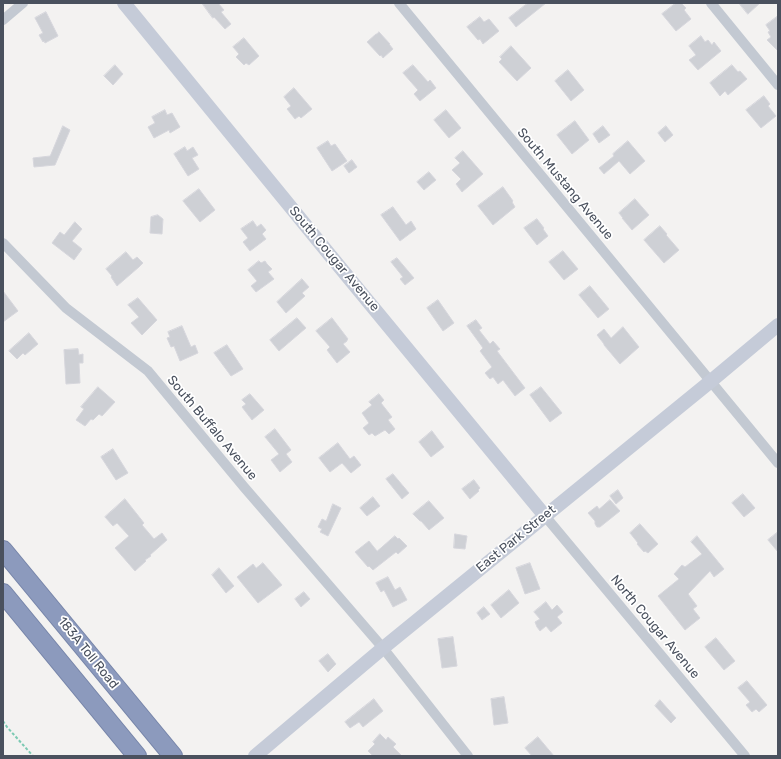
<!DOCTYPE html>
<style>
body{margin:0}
#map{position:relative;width:781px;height:759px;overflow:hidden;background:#f3f2f1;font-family:Rubik,sans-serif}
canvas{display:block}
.frame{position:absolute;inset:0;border:4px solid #4a515e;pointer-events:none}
</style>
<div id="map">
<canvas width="781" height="759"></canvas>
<div class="frame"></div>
</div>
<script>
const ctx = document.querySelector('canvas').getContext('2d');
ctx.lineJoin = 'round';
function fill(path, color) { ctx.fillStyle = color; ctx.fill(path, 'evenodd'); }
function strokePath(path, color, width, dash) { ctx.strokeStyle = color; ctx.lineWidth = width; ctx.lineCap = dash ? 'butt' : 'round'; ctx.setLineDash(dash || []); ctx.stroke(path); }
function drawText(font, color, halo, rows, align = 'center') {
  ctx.font = font + ' Rubik,sans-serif'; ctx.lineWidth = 3.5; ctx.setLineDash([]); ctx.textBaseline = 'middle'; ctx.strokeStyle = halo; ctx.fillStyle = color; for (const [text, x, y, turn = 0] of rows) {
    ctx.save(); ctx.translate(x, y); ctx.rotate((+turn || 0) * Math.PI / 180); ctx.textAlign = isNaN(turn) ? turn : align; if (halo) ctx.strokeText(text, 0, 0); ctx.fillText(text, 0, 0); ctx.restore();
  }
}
const building = new Path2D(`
 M 202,3 L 218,3 L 224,10 L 221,12 L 231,24 L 225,29 L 214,17 L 213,18 Z
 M 528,3 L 546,3 L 516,27 L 509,18 Z
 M 676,3 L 681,3 L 686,8 L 684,10 L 691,19 L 676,31 L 662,14 Z
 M 739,3 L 760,3 L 748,14 Z
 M 46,12 L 58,36 L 45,43 L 44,41 L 43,42 L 39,35 L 43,33 L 35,18 Z
 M 778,16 L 778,51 L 767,40 L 771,37 L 768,32 L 770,31 L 766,25 Z
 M 480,17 L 484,22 L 489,19 L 499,31 L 483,44 L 480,39 L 478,40 L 467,27 Z
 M 379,32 L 390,44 L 389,44 L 393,49 L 383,58 L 381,55 L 380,56 L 367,42 L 376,34 L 377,34 Z
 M 701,36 L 705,42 L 708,40 L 712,45 L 714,42 L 721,51 L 698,70 L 689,60 L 696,55 L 689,46 Z
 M 244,38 L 259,56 L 249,65 L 246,63 L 244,65 L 236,57 L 239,54 L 233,47 Z
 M 511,46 L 531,68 L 517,81 L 499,62 L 502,59 L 500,57 Z
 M 115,65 L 123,74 L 113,85 L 104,76 Z
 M 413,65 L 428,82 L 430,80 L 436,88 L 420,101 L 414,94 L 418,90 L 403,73 Z
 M 732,65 L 738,72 L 740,71 L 747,79 L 728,95 L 725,91 L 720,96 L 710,83 Z
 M 568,70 L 584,90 L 571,101 L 555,81 Z
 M 294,88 L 312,109 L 301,118 L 299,116 L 295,119 L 287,109 L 291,106 L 284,97 Z
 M 764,96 L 770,104 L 768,106 L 776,116 L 761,128 L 746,110 Z
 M 165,110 L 167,115 L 172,113 L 180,127 L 170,133 L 169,130 L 154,138 L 148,127 L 155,123 L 152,117 Z
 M 446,110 L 461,128 L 449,138 L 434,120 Z
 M 575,121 L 589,140 L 572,154 L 557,135 Z
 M 63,126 L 70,130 L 55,165 L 34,167 L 33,158 L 50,156 Z
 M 603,126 L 610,135 L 599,143 L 593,134 Z
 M 666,126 L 673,135 L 665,142 L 658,133 Z
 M 328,141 L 331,146 L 335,144 L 347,161 L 332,171 L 317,148 Z
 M 628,141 L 645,161 L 630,174 L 619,161 L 604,174 L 599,168 L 614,156 L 613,154 Z
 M 185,147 L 187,151 L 193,147 L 198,155 L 192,158 L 199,169 L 188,176 L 174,154 Z
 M 463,151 L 483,174 L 462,192 L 456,184 L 461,179 L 452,170 L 460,163 L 455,158 Z
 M 352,160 L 357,167 L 349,173 L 344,166 Z
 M 429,172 L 436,180 L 424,190 L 417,182 Z
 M 503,187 L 513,201 L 512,202 L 515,207 L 493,225 L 478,206 Z
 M 199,189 L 215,210 L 200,222 L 183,201 Z
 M 635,199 L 649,215 L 632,230 L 622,218 L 623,218 L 619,213 Z
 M 393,207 L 406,225 L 411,221 L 416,229 L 400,241 L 381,215 Z
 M 158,215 L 163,219 L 162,234 L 150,233 L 151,217 Z
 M 537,219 L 544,228 L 543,229 L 548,236 L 537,245 L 524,228 Z
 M 253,221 L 257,227 L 261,224 L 266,230 L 262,234 L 266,239 L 250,251 L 243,242 L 248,238 L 241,229 Z
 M 75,222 L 82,229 L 72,241 L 82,249 L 74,260 L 52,243 L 60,232 L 64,235 Z
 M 660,226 L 667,234 L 666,235 L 679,250 L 664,263 L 644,240 Z
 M 563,251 L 578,269 L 564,280 L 549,262 Z
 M 126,252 L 133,260 L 137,257 L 143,263 L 139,267 L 117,286 L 111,277 L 112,276 L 106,269 Z
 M 397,258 L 414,278 L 405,285 L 400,279 L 403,277 L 391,262 Z
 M 259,261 L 261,263 L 265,261 L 267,264 L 272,269 L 268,272 L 274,279 L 256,292 L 251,286 L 257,281 L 248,270 Z
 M 302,279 L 309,287 L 302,293 L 305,296 L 286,313 L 277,302 Z
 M 590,286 L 609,309 L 598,318 L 579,295 Z
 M 3,291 L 18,311 L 3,322 Z
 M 138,298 L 157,320 L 142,335 L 131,323 L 139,317 L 128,305 Z
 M 438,300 L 454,323 L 443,331 L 427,308 Z
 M 297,318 L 306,328 L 279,351 L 270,340 Z
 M 332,318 L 348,339 L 347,340 L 347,341 L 343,344 L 350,352 L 337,363 L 327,350 L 330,347 L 316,331 Z
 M 476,320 L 482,328 L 479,330 L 490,344 L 493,341 L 500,349 L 497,351 L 525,388 L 515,396 L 503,380 L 498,384 L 493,377 L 490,379 L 485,373 L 492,367 L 480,351 L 483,348 L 467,326 Z
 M 182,326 L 191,347 L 195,345 L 198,353 L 180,361 L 174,346 L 171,347 L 167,338 L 170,337 L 168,332 Z
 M 623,327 L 639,347 L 620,364 L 604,345 L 604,344 L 597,335 L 604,329 L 611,338 Z
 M 29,333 L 38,344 L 25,355 L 23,353 L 17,359 L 9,351 Z
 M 227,345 L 243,369 L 231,376 L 214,353 Z
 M 78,349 L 79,355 L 83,354 L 83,363 L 79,363 L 80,383 L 66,384 L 64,350 Z
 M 98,387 L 115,402 L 102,416 L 99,414 L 93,420 L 91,419 L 85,426 L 76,420 L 84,409 L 81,407 Z
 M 541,387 L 562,413 L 550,422 L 530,395 Z
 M 250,394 L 264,410 L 252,420 L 242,407 L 246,404 L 242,400 Z
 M 379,394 L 384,400 L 381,403 L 392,417 L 388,420 L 395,429 L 389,434 L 385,430 L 375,436 L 372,433 L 369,435 L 363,428 L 369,423 L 362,413 L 372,405 L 369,402 Z
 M 275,429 L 291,450 L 286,454 L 292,462 L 280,472 L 271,460 L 279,454 L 265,437 Z
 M 432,431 L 444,447 L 431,457 L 419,442 Z
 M 338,443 L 350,459 L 354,456 L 361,465 L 351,473 L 342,463 L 330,472 L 319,458 Z
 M 113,449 L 128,473 L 116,480 L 101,457 Z
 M 393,474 L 409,493 L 402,499 L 386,479 Z
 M 474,480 L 480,488 L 478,490 L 479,491 L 470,499 L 462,489 Z
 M 618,490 L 623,498 L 616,504 L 610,496 Z
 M 743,494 L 755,508 L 744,517 L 732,503 Z
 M 373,497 L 380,506 L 367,516 L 360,508 Z
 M 125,499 L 144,523 L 142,525 L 154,539 L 162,533 L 167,540 L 150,555 L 151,556 L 145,560 L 146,561 L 135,571 L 115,548 L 129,536 L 117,523 L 113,526 L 105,517 Z
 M 610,500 L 620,511 L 600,527 L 597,527 L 595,524 L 595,521 L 588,513 L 597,506 L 599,509 Z
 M 429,501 L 444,518 L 429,530 L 421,521 L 420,521 L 413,514 Z
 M 333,504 L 341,508 L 328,536 L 320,532 L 322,529 L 318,527 L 322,519 L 326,521 Z
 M 640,524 L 658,544 L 648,553 L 645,551 L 644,552 L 637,544 L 638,543 L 630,533 Z
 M 778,532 L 778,552 L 768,540 Z
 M 455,534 L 467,536 L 465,549 L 454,548 Z
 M 395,536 L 398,539 L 399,538 L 407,546 L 398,554 L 396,552 L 373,570 L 369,566 L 368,567 L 355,552 L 369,541 L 377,551 Z
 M 697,536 L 724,569 L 714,577 L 710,571 L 688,594 L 697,606 L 693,609 L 700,618 L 685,630 L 658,596 L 679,579 L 674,574 L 682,565 L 685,567 L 702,554 L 691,542 Z
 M 263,563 L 282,585 L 258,603 L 237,577 L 253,564 L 256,568 Z
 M 530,563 L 540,589 L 525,594 L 516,568 Z
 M 219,568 L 234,586 L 226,593 L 212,575 Z
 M 388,577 L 395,590 L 400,587 L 407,600 L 393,607 L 384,590 L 381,592 L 376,583 Z
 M 509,590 L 519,603 L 501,618 L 491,605 Z
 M 304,592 L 310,599 L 301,607 L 295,599 Z
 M 546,602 L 552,610 L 557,605 L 563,612 L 557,617 L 562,623 L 551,632 L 546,626 L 540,631 L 537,627 L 535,622 L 540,619 L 534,612 Z
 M 484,607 L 490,614 L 482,620 L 477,613 Z
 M 453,637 L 457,666 L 442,668 L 438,639 Z
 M 716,638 L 735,661 L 724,670 L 709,652 L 705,647 Z
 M 328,654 L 336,664 L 328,672 L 319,661 Z
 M 747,681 L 767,705 L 759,712 L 756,709 L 752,712 L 746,705 L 750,702 L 738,688 Z
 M 504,697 L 508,723 L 494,725 L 491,699 Z
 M 374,699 L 383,711 L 363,727 L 359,722 L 350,728 L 345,722 Z
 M 660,700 L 676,718 L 671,723 L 655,706 Z
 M 380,734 L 386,740 L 388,737 L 396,744 L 393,747 L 402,756 L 373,756 L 368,751 L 375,744 L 373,742 Z
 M 538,737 L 554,756 L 532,756 L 525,748 Z`);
fill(building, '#ced0d5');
strokePath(building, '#d6d6dc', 1);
const highway = new Path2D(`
 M 3,550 L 173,756
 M 3,593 L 137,756`);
strokePath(highway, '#7785a9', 20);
strokePath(new Path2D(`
 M 3,721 L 7,727 L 33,756`), '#7ccab3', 2, [3, 2]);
strokePath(new Path2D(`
 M 399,3 L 778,463
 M 711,3 L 778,85
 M 3,20 L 23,3
 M 3,243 L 66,308 L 148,371 L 244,487 L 383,648 L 468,756
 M 545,516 L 745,756`), '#c3c9d2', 10);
strokePath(new Path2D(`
 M 124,3 L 329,254 L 545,516
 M 255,756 L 383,648 L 711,381 L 778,325`), '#c5cbd8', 14);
strokePath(highway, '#8c9abd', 18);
drawText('13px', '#4a515e', '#fff', [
 ["South Mustang Avenue",565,184,50],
 ["South Cougar Avenue",334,259,50],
 ["South Buffalo Avenue",212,428,50],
 ["East Park Street",516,539,-39],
 ["North Cougar Avenue",655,627,50],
 ["183A Toll Road",88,653,51]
]);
</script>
